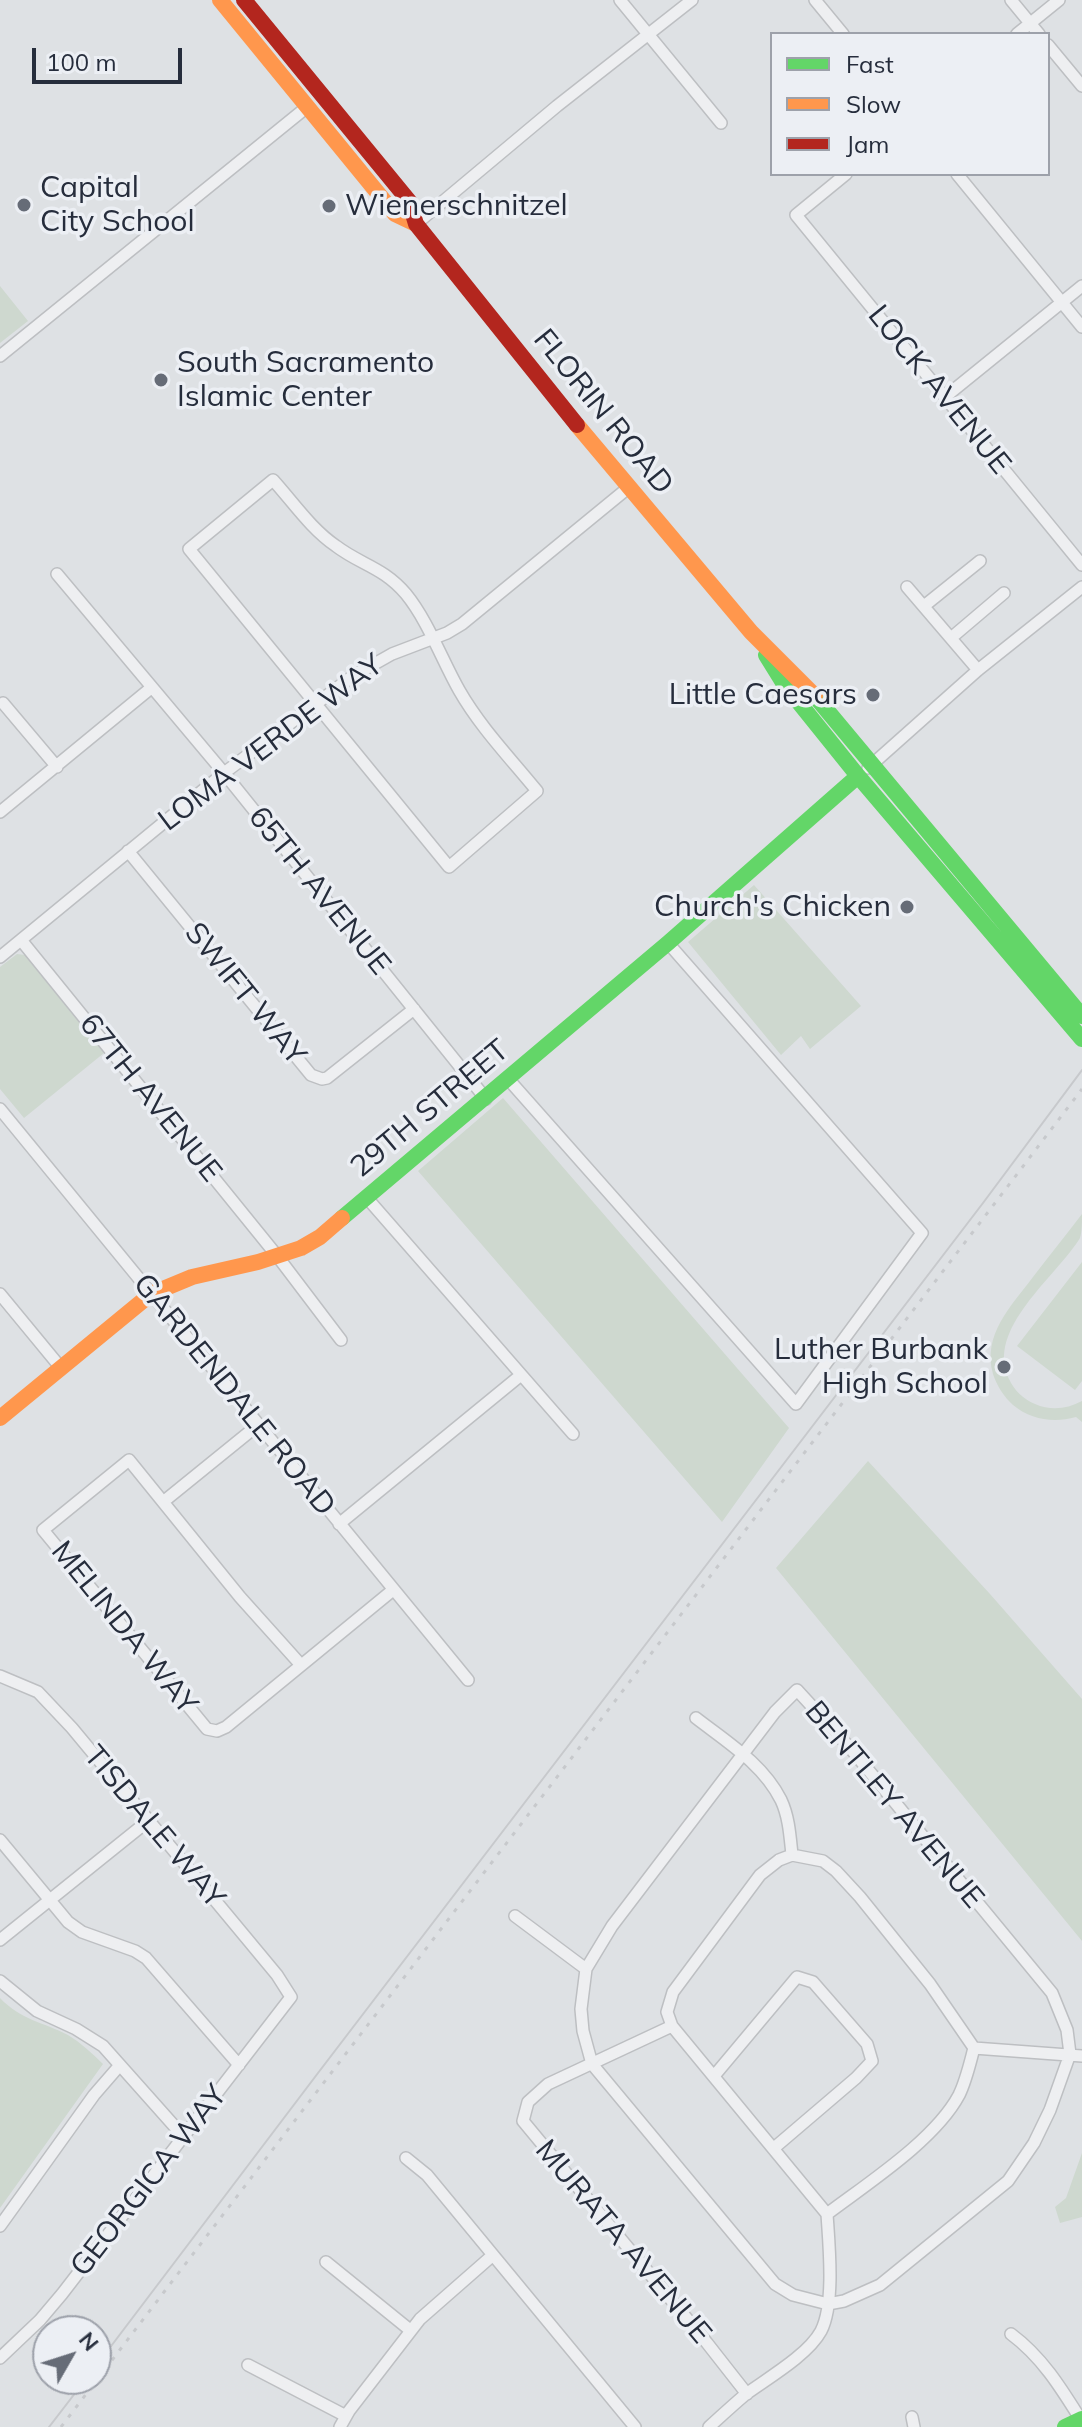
<!DOCTYPE html>
<style>
body{margin:0}
#map{position:relative;width:1082px;height:2427px;overflow:hidden;background:#dee1e4;font-family:Mulish,sans-serif}
canvas{display:block}
.legend{position:absolute;left:770px;top:32px;width:280px;height:144px;box-sizing:border-box;background:#eceff4;border:2px solid #9da1aa;margin:0;padding:10px 14px;list-style:none;font-size:24px;color:#262d3c}
.legend li{display:flex;align-items:center;gap:16px;height:40px}
.legend b{width:40px;border:2px solid #9da1aa}
.north{position:absolute;left:32px;top:2315px;width:80px;height:80px;box-sizing:border-box;background:#eceff4;border:2px solid #9da1aa;border-radius:50%;rotate:51deg;font-size:22px;font-weight:700;line-height:32px;text-align:center;color:#262d3c}
.north::after{content:'';display:block;margin:auto;width:28px;height:36px;background:#666c77;clip-path:polygon(50% 0,100% 100%,50% 72%,0 100%)}
.scale{position:absolute;left:32px;top:48px;width:150px;height:36px;box-sizing:border-box;border:4px solid #262d3c;border-top:0;padding-left:10px;font-size:24px;line-height:28px;white-space:nowrap;color:#262d3c;-webkit-text-stroke:6px #eceff4;paint-order:stroke}
</style>
<div id="map">
<canvas width="1082" height="2427"></canvas>
<ul class="legend">
<li><b style="height:10px;background:#63d668"></b>Fast</li>
<li><b style="height:10px;background:#ff974d"></b>Slow</li>
<li><b style="height:10px;background:#b3261e"></b>Jam</li>
</ul>
<div class="north">N</div>
<div class="scale">100 m</div>
</div>
<script>
const ctx = document.querySelector('canvas').getContext('2d');
ctx.lineJoin = 'round';
function fill(path, color) { ctx.fillStyle = color; ctx.fill(path, 'evenodd'); }
function strokePath(path, color, width, dash) { ctx.strokeStyle = color; ctx.lineWidth = width; ctx.lineCap = dash ? 'butt' : 'round'; ctx.setLineDash(dash || []); ctx.stroke(path); }
function drawText(font, color, halo, rows, align = 'center') {
  ctx.font = font + ' Mulish,sans-serif'; ctx.lineWidth = 7; ctx.setLineDash([]); ctx.textBaseline = 'middle'; ctx.strokeStyle = halo; ctx.fillStyle = color; for (const [text, x, y, turn = 0] of rows) {
    ctx.save(); ctx.translate(x, y); ctx.rotate((+turn || 0) * Math.PI / 180); ctx.textAlign = isNaN(turn) ? turn : align; if (halo) ctx.strokeText(text, 0, 0); ctx.fillText(text, 0, 0); ctx.restore();
  }
}
fill(new Path2D(`
 M 0,286 L 28,321 L 0,343 Z
 M 754,885 L 861,1006 L 810,1049 L 801,1036 L 781,1055 L 688,942 Z
 M 17,954 L 25,955 L 104,1053 L 24,1118 L 0,1089 L 0,967 Z
 M 503,1098 L 789,1428 L 722,1522 L 418,1171 Z
 M 1082,1214 C 1082,1222 1082,1232 1080,1238 C 1056,1277 985,1329 1009,1379 C 1014,1390 1023,1399 1035,1404 C 1051,1411 1067,1409 1082,1401 L 1082,1422 L 1076,1417 C 1054,1423 1031,1420 1013,1405 C 1004,1397 997,1386 993,1374 C 982,1335 1011,1306 1033,1277 C 1049,1256 1066,1235 1082,1214 Z
 M 1082,1262 L 1082,1381 L 1075,1390 L 1017,1346 Z
 M 868,1461 L 990,1594 L 1082,1699 L 1082,1941 L 776,1568 Z
 M 0,1998 C 21,2020 43,2022 68,2035 C 81,2043 92,2053 103,2064 L 0,2208 Z
 M 1082,2153 L 1082,2217 L 1060,2223 L 1055,2207 L 1066,2198 Z`), '#ced8cf');
const street = new Path2D(`
 M 620,0 L 721,123
 M 815,0 L 843,34
 M 1011,0 L 1039,34
 M 1017,34 L 1059,0
 M 1048,45 L 1082,86
 M 846,174 L 796,215 L 1082,565
 M 957,174 L 1082,327
 M 416,224 L 557,106 L 692,0
 M 0,356 L 307,107
 M 945,397 L 1082,286
 M 273,480 C 293,502 311,529 336,546 C 361,565 383,567 406,594 C 428,621 442,660 459,690 C 480,727 511,759 537,791 L 449,867 L 189,549 Z
 M 57,574 L 224,773 L 486,1099
 M 907,587 L 978,670
 M 924,606 L 980,561
 M 951,638 L 1004,593
 M 3,703 L 57,767
 M 868,768 L 978,670 L 1082,587
 M 0,812 L 151,688
 M 128,851 L 311,1075 L 322,1079 L 327,1078 L 414,1009
 M 21,940 L 278,1257 L 341,1340
 M 0,957 L 224,773 L 353,676 L 392,654 L 447,633 L 462,624 L 628,488
 M 509,1080 L 796,1404 L 922,1233 L 668,943
 M 0,1109 L 468,1680
 M 367,1198 L 573,1434
 M 0,1294 L 61,1368
 M 163,1502 L 258,1425
 M 339,1524 L 521,1375
 M 301,1665 L 240,1597 L 129,1460 L 43,1530 L 207,1729 L 217,1731 L 226,1727 L 393,1590
 M 0,1676 L 38,1692 L 72,1728 L 277,1975 L 291,1997 L 62,2294 L 40,2320 L 0,2358
 M 797,1690 L 851,1749 L 1052,1993 L 1067,2030 L 1070,2054 L 1050,2110 L 1034,2143 L 1008,2181 L 880,2285 L 844,2301 L 828,2304 L 793,2295 L 775,2284 L 592,2064 L 583,2031 L 581,2009 L 586,1969 L 612,1926 L 775,1712 Z
 M 696,1718 C 727,1742 763,1764 781,1800 C 789,1817 790,1836 792,1855
 M 0,1840 L 68,1922 L 82,1932 L 135,1951 L 146,1958 L 239,2065
 M 792,1855 L 779,1860 L 760,1875 L 673,1992 L 667,2012 L 672,2026 L 827,2214
 M 792,1855 L 823,1861 L 836,1871 L 860,1897 L 930,1984 L 974,2048
 M 515,1916 L 586,1969
 M 0,1940 L 148,1821
 M 0,1981 L 37,2011 L 76,2029 L 103,2046 L 184,2137
 M 672,2026 L 548,2084 L 528,2102 L 523,2121 L 707,2343 L 747,2394
 M 974,2048 L 1082,2056
 M 714,2076 L 797,1977 L 813,1982 L 867,2044 L 872,2061 L 856,2078 L 774,2148
 M 406,2158 L 427,2175 L 635,2427
 M 827,2214 C 868,2183 935,2140 959,2095 C 966,2081 970,2063 974,2048
 M 0,2226 L 94,2095 L 120,2065
 M 326,2262 L 410,2330
 M 1011,2334 C 1042,2357 1061,2388 1081,2420
 M 248,2365 L 346,2416
 M 912,2417 L 914,2427
 M 340,2427 L 349,2411 L 420,2319 L 493,2255
 M 709,2427 C 721,2416 733,2405 746,2394 C 768,2378 808,2355 821,2331 C 835,2304 829,2245 827,2214`);
strokePath(street, '#bdbfc2', 14);
strokePath(street, '#eeeff1', 11);
strokePath(new Path2D(`
 M 766,655 L 784,684 L 858,776 L 1082,1039
 M 815,696 L 1082,1016
 M 342,1218 L 668,943 L 858,776
 M 1065,2427 L 1082,2419`), '#63d668', 16);
strokePath(new Path2D(`
 M 220,0 L 395,214 L 416,224
 M 577,425 L 751,632 L 815,696
 M 0,1418 L 151,1294 L 192,1277 L 258,1262 L 301,1248 L 320,1237 L 342,1218`), '#ff974d', 16);
strokePath(new Path2D(`
 M 244,0 L 409,201 L 416,224 L 577,425`), '#b3261e', 16);
strokePath(new Path2D(`
 M 96,2366 L 318,2073 L 983,1203 L 1082,1070
 M 49,2427 L 86,2379`), '#c7c9cc', 2);
strokePath(new Path2D(`
 M 61,2427 L 1082,1089`), '#c7c9cc', 3, [4, 8]);
for (const [x, y, r, color] of [
 [24,205,8,"#666c77"],
 [329,206,8,"#666c77"],
 [161,380,8,"#666c77"],
 [873,695,8,"#666c77"],
 [907,907,8,"#666c77"],
 [1004,1367,8,"#666c77"]
]) { const dot = new Path2D(); dot.arc(x, y, r, 0, 2 * Math.PI); ctx.fillStyle = color; ctx.fill(dot); strokePath(dot, '#eceff4', 3); }
drawText('30px', '#262d3c', '#eceff4', [
 ["Capital",40,188],
 ["City School",40,222],
 ["Wienerschnitzel",345,206],
 ["South Sacramento",177,363],
 ["Islamic Center",177,397],
 ["Little Caesars",857,695,"right"],
 ["Church's Chicken",891,907,"right"],
 ["Luther Burbank",988,1350,"right"],
 ["High School",988,1384,"right"]
], 'left');
drawText('30px', '#262d3c', '#eceff4', [
 ["LOCK AVENUE",939,390,51],
 ["FLORIN ROAD",603,412,51],
 ["LOMA VERDE WAY",271,743,-37],
 ["65TH AVENUE",319,891,51],
 ["SWIFT WAY",245,994,51],
 ["67TH AVENUE",150,1098,51],
 ["29TH STREET",430,1109,-40],
 ["GARDENDALE ROAD",234,1395,51],
 ["MELINDA WAY",124,1628,51],
 ["BENTLEY AVENUE",894,1805,50],
 ["TISDALE WAY",154,1827,50],
 ["GEORGICA WAY",149,2181,-52],
 ["MURATA AVENUE",623,2242,50]
]);
</script>
